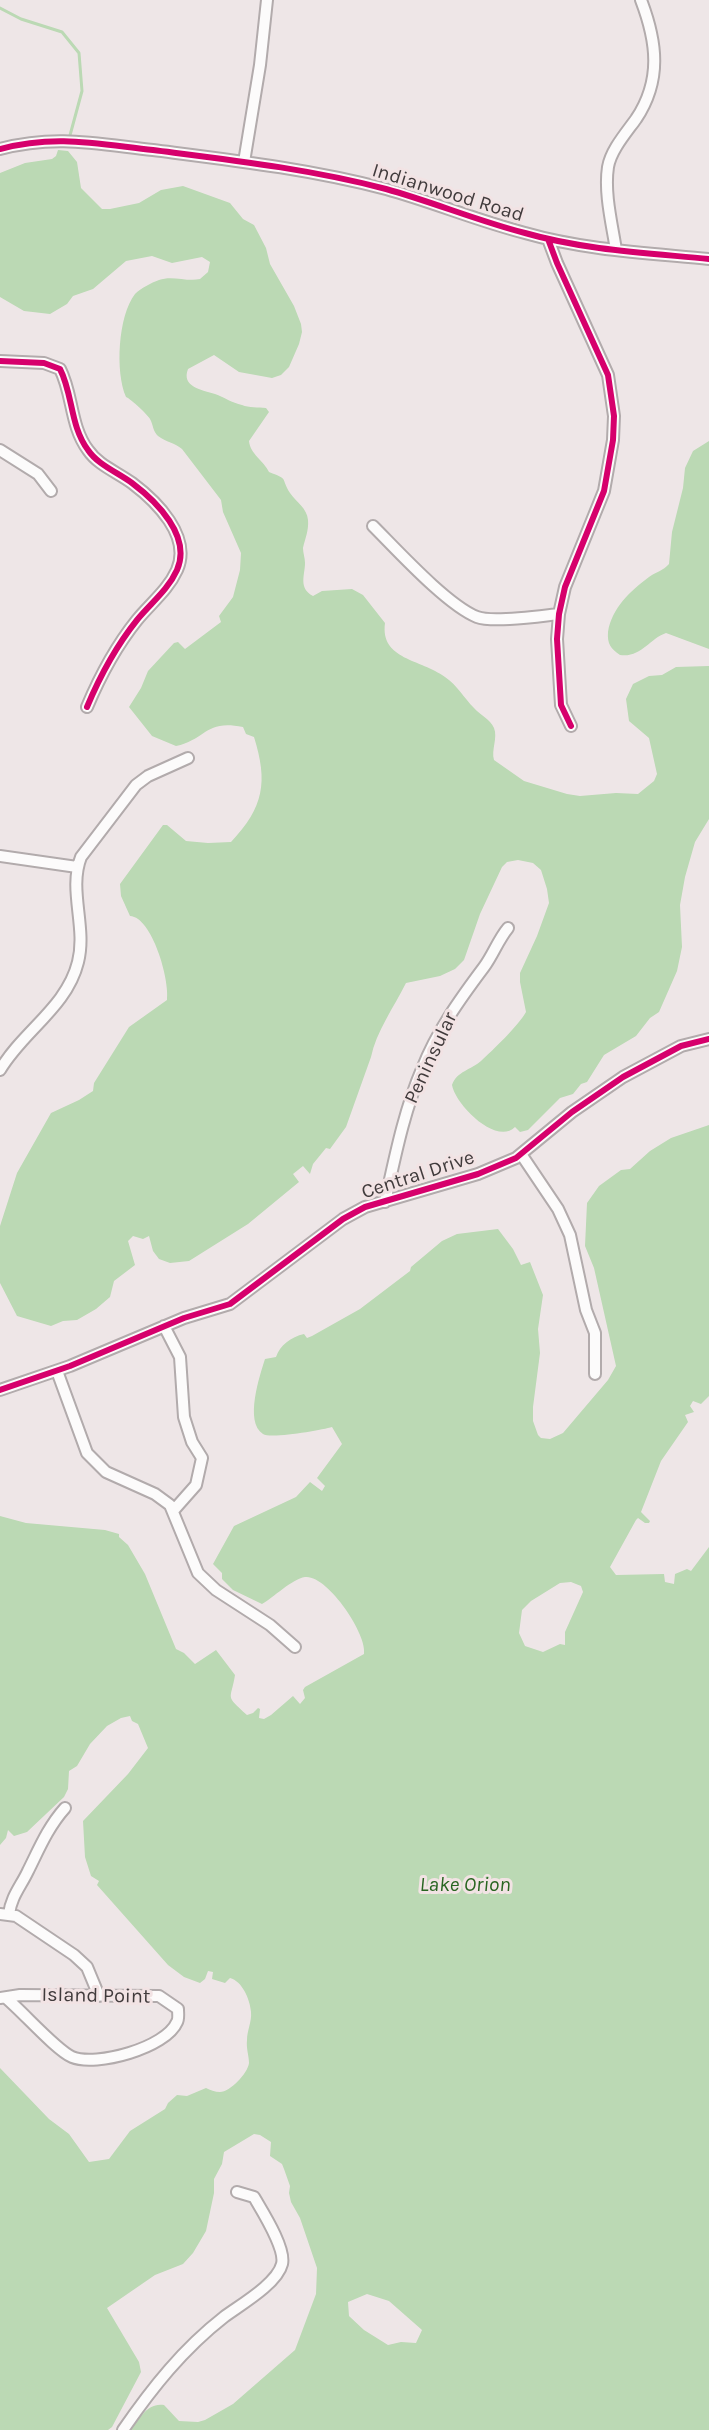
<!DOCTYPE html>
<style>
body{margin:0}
canvas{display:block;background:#eee6e7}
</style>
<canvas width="709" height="2430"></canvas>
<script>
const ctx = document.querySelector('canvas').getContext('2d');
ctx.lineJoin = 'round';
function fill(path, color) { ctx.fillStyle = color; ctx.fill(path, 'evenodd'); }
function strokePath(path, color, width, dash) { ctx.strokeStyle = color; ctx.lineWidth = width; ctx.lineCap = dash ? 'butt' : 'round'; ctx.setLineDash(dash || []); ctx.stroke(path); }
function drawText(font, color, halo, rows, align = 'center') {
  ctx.font = font + ' Karla,sans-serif'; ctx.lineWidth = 6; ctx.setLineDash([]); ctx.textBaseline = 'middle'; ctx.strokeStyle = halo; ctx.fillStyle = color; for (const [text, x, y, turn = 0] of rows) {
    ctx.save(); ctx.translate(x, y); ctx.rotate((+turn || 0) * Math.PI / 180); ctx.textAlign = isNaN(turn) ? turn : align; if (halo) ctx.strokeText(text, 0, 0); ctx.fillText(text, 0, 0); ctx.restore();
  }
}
fill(new Path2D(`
 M 58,150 L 68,151 L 77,162 L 81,188 L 102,209 L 110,209 L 139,203 L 161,190 L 183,186 L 230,203 L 243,219 L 254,225 L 266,248 L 270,264 L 294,306 L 301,324 L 302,332 L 299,344 L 289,367 L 281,375 L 272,378 L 239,372 L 214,355 L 188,369 C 181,387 202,390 215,394 C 224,397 232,403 242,405 C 249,408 258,407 266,408 L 269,412 L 249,441 C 250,454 264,461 269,472 C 290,480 280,477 290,493 C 297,503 307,508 308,520 C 309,530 305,539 303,548 C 303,553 305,558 305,563 C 305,575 298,588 313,596 L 322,591 L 352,589 L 363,595 L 385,623 C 380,660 421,659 445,677 C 457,685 464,698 474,708 C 480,715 490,719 494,728 C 498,738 491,750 494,760 L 524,781 L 567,794 L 580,796 L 616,793 L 638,794 L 654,781 L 657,774 L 649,738 L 629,721 L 626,699 L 633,684 L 649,676 L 662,675 L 676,667 L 709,666 L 709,819 L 695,842 L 685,877 L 680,905 L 682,947 L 677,971 L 659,1012 L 650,1018 L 636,1036 L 604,1055 L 587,1082 L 581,1084 L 573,1094 L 560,1098 L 528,1130 L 520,1132 L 515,1127 C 496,1146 455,1104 452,1085 C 457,1071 471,1070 481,1061 C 493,1050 518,1026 526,1012 L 520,982 L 520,973 L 537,936 L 549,903 L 547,889 L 541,870 L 533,863 L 518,860 L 507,862 L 502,867 L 480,914 L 464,960 L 455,969 L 440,976 L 406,983 C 394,1007 376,1032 371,1057 L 346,1127 L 330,1149 L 326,1148 L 313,1164 L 310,1174 L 303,1166 L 293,1174 L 299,1182 L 248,1224 L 189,1261 L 170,1263 L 159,1259 L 153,1251 L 149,1236 L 143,1239 L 133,1236 L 128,1241 L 135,1265 L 114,1281 L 110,1297 L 96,1309 L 77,1320 L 63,1321 L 51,1326 L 17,1316 L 0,1283 L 0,1226 L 17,1173 L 51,1113 L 79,1100 L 93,1091 L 94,1083 L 129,1027 L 167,1000 C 170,980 152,917 130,916 L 121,896 L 120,884 L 163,825 L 167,825 L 186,841 L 208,843 L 231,842 C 264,807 268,782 254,737 L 246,734 L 243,727 C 205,719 207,739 176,746 L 152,736 L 129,707 L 141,688 L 148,671 L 174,643 L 178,642 L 185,649 L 221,622 L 219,616 L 233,597 L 240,570 L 241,553 L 223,512 L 221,500 L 182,449 C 175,443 166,442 158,436 C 153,432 153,424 150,419 C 148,415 131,399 126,397 C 115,372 118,316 135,294 C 141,288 151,283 159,280 C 172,275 187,282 200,279 L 208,272 L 210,262 L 202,257 L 172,263 L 152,256 L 126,261 L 93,289 L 73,296 L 67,304 L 50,314 L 24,311 L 0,297 L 0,173 L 25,163 L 52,159 L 56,156 Z
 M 709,441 L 709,649 L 666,633 C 649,639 641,658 620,655 C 611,649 607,644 608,632 C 612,608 630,591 649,577 C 656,572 663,571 669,564 L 672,532 L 683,488 L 685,468 L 693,451 Z
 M 709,1125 L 709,1396 L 701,1404 L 693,1401 L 690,1406 L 694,1412 L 685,1415 L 688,1422 L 661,1461 L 641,1512 L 650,1521 L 649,1523 L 645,1523 L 638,1518 L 636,1520 L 610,1567 L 616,1575 L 664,1574 L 665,1582 L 674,1584 L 675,1574 L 687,1569 L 691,1571 L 709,1547 L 709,2430 L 130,2430 C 139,2419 148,2402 164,2405 L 179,2421 L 198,2422 L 205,2420 L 233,2404 L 295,2350 L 316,2294 L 317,2268 L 300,2218 L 291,2202 L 289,2193 L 290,2186 L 284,2169 L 282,2164 L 270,2156 L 271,2142 L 260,2135 L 254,2134 L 224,2152 L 222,2164 L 214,2179 L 214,2193 L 206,2231 L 193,2253 L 183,2264 L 155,2275 L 107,2308 L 139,2362 L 141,2372 L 112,2427 L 108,2430 L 0,2430 L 0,2068 L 49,2119 L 69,2134 L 89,2162 L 109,2159 L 130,2131 L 165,2109 L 168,2103 L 177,2095 L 187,2096 L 206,2088 C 210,2090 215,2092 220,2092 C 230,2092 248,2073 249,2063 C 249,2056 246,2048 247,2040 C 247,2031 252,2021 251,2012 C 250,1999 242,1981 230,1978 L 225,1983 L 212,1979 L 213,1972 L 208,1971 L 205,1979 L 200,1983 L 184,1977 L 168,1965 L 97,1885 L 99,1881 L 91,1876 L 85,1857 L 83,1821 L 128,1774 L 148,1748 L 138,1724 L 132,1721 L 130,1716 L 121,1718 L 107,1726 L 90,1744 L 77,1766 L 69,1771 L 68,1789 L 64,1797 L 27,1832 L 14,1836 L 8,1830 L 6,1838 L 0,1845 L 0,1516 L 26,1523 L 105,1530 L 119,1534 L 119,1537 L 128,1545 L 145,1574 L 176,1649 L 184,1653 L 195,1664 L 216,1650 L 235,1675 C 231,1701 224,1694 247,1715 L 253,1713 L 258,1708 L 260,1709 L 259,1718 L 264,1719 L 271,1715 L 293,1696 L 300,1704 L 305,1698 L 303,1690 L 305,1687 L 364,1654 C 368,1635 327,1574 305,1577 C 292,1579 273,1598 262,1604 L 233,1590 L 222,1579 L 222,1573 L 213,1564 L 234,1526 L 296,1497 L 310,1482 L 322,1491 L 325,1486 L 317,1478 L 342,1444 L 332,1427 C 322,1430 271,1439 263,1434 C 244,1422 260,1375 265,1359 L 276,1357 C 280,1345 291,1337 304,1334 L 307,1338 L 312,1336 L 360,1309 L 410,1271 L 411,1267 L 442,1241 L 457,1234 L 498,1229 L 513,1249 L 521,1265 L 530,1262 L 543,1295 L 538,1329 L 540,1353 L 533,1407 L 533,1421 L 538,1435 L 541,1438 L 550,1439 L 563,1433 L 608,1380 L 616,1366 L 594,1268 L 585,1246 L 587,1203 L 599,1186 L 621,1170 L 630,1169 L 650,1151 L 671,1138 ZM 571,1582 L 581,1586 L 583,1592 L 565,1632 L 565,1645 L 560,1644 L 543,1652 L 525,1646 L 519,1633 L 522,1610 L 531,1601 L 560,1583 ZM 367,2294 L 389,2301 L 422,2330 L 416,2343 L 401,2342 L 388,2345 L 364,2330 L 349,2316 L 348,2302 Z`), '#bbd9b4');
strokePath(new Path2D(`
 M 0,8 L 21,19 L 62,32 L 79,53 L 82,91 L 69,139`), '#bbd9b4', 3);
const minor = new Path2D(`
 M 0,149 C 55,134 98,144 153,150 C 231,160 310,169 386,189 C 433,202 478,221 525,233 C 584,250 648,253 709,259
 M 244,162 L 260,65 L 267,0
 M 548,239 L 557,263 L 608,375 L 614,416 L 613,440 L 604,491 L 565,587 L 559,614 L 557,639 L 561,705 L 571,726
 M 616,250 C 612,224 604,193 608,167 C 611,150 626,133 636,119 C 662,80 657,42 641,0
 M 0,361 L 44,363 L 60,369 C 73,394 70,426 88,450 C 98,465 117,472 132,483 C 156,501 192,536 177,570 C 168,590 151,603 137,620 C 117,645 100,676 87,707
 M 0,450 L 38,474 L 51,491
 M 373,526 C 397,550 447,605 477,617 C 493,623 540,616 559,614
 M 0,856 L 77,867
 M 0,1070 C 23,1031 67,1007 78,962 C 87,927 68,890 81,857 L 136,785 L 148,776 L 188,758
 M 521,1154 L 558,1209 L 570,1235 L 586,1310 L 595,1333 L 595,1374
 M 385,1202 C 395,1157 404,1111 422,1069 C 437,1031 460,999 484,967 C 493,955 498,940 508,928
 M 164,1326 L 180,1357 L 184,1417 L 192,1442 L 202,1458 L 196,1485 L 173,1511
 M 57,1371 L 87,1453 L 106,1472 L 155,1494 L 170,1505 L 198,1573 L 216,1590 L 270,1625 L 295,1647
 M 0,1390 L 70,1366 L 184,1318 L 230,1304 L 343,1219 L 365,1207 L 478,1174 L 516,1158 L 572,1112 L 623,1077 L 681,1046 L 709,1039
 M 0,1914 L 16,1916 L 74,1955 L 87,1967 L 99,1996
 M 9,1914 C 11,1897 21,1886 28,1871 C 39,1849 48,1827 65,1808
 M 0,1998 L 20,1995 L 159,1996 L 178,2009 C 178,2013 179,2019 177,2022 C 166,2048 96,2067 72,2057 C 56,2050 22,2011 6,1998
 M 123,2430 C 152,2388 183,2349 224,2317 C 240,2305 277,2284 282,2264 C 286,2248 262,2211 254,2197 L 237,2192`);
strokePath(minor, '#b2abac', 14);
strokePath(minor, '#fcfbfb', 10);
strokePath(new Path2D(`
 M 0,149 C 55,134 98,144 153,150 C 231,160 310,169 386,189 C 433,202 478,221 525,233 C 584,250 648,253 709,259
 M 548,239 L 557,263 L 608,375 L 614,416 L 613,440 L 604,491 L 565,587 L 559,614 L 557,639 L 561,705 L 571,726
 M 0,361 L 44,363 L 60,369 C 73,394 70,426 88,450 C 98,465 117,472 132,483 C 156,501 192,536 177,570 C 168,590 151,603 137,620 C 117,645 100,676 87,707
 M 0,1390 L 70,1366 L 184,1318 L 230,1304 L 343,1219 L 365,1207 L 478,1174 L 516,1158 L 572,1112 L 623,1077 L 681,1046 L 709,1039`), '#d6006c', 6);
drawText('20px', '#413b3c', '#f2e3e4', [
 ["Indianwood Road",448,193,17],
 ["Peninsular",431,1058,-65],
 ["Central Drive",418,1175,-18],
 ["Island Point",96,1996,1]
]);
drawText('italic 21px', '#286520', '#f2e3e4', [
 ["Lake Orion",465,1885]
]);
</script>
